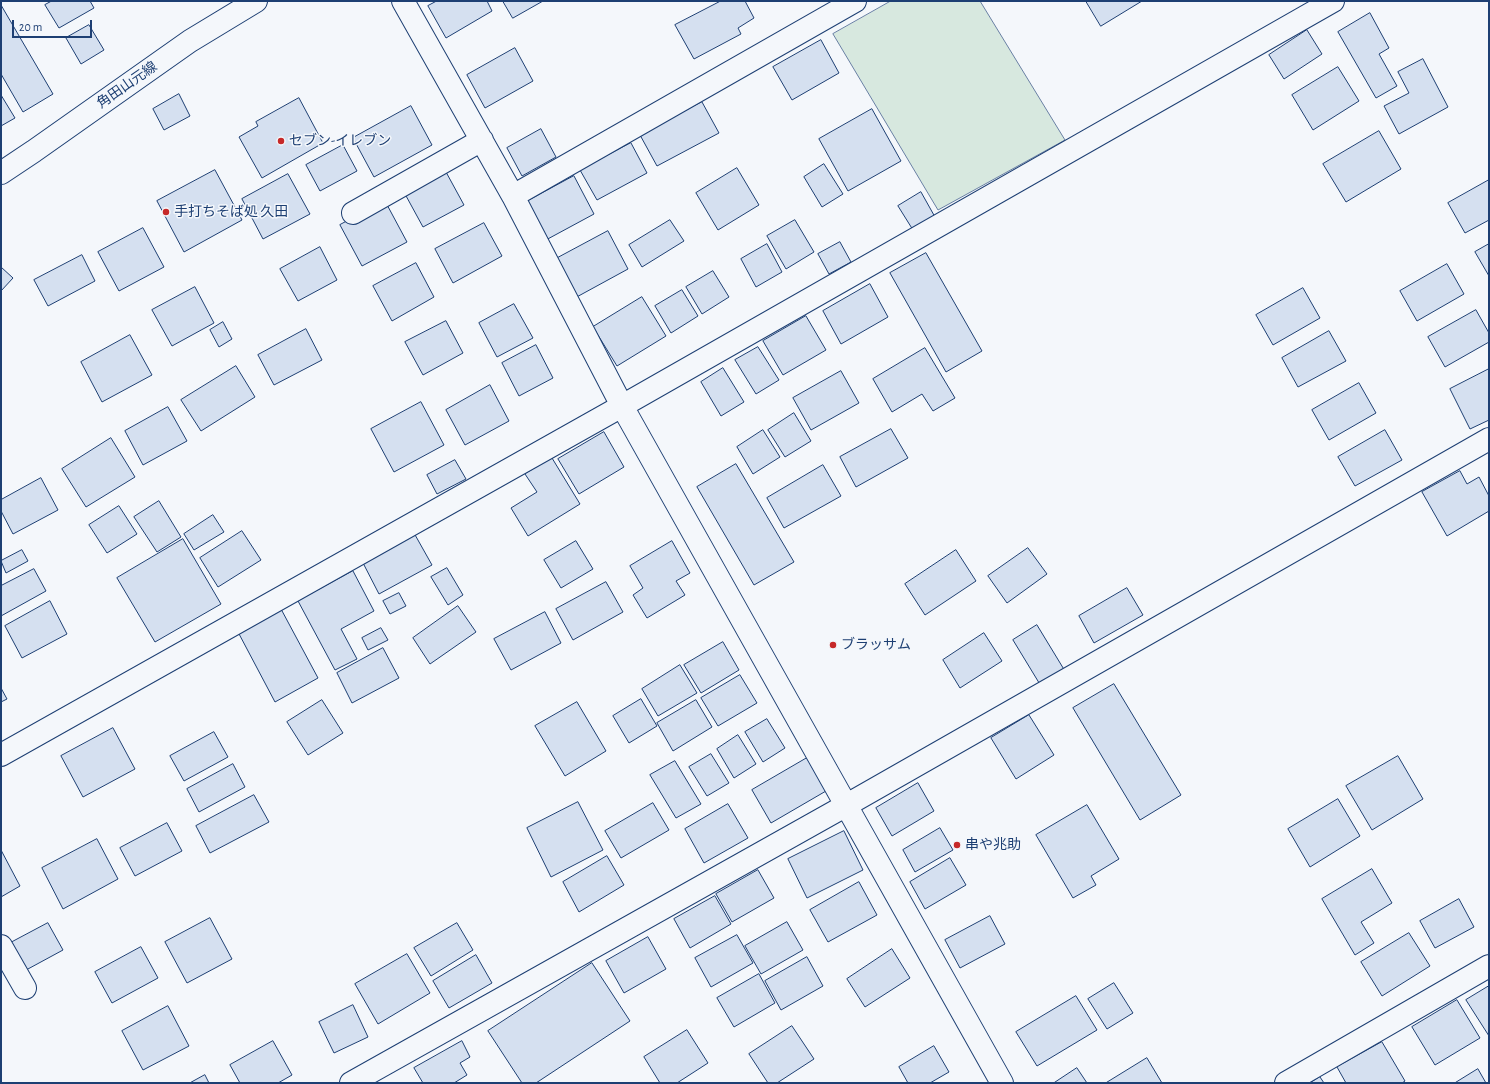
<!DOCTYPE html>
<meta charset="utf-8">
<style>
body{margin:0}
#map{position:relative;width:1490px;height:1084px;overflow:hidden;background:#f4f7fb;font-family:"Alegreya Sans",sans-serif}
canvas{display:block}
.frame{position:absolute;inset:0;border:2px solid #1d3f73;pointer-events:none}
.scale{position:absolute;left:12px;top:20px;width:80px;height:18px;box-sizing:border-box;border:2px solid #1d3f73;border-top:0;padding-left:5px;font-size:12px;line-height:14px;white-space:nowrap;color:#1d3f73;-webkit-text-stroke:3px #f4f7fb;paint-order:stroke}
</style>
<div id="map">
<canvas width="1490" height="1084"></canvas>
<div class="frame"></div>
<div class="scale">20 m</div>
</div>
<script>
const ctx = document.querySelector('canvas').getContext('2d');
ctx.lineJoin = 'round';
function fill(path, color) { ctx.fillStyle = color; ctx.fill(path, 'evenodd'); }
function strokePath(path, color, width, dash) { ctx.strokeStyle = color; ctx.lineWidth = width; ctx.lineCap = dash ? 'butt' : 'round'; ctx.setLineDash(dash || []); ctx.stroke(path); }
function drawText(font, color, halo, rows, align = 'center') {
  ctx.font = font + ' "Alegreya Sans","Noto Sans JP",sans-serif'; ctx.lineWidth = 3; ctx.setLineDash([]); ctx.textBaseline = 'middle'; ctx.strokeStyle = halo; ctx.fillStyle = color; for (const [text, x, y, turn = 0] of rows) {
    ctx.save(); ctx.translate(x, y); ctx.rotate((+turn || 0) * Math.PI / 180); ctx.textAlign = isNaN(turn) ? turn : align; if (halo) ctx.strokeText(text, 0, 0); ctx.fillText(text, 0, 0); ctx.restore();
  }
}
const green = new Path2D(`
 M 891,1 L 980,1 L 1065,140 L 938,210 L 833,34 Z`);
fill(green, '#d7e8df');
strokePath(green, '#687fa3', 1);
const building = new Path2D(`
 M 52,1 L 90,1 L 94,8 L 59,28 L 45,5 Z
 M 437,1 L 487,1 L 492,11 L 446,38 L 428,6 Z
 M 503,1 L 543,1 L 513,18 Z
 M 721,1 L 745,1 L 754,18 L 738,28 L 741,34 L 694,59 L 675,25 Z
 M 1086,1 L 1142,1 L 1101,26 Z
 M 1,5 L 53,94 L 23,112 L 1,74 Z
 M 1370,13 L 1389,48 L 1379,54 L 1397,86 L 1376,98 L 1338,32 Z
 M 89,25 L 104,50 L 81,64 L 66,38 Z
 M 1307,30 L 1322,54 L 1284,79 L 1269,55 Z
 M 821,40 L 839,73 L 792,100 L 773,67 Z
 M 515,48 L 533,81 L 485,108 L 467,75 Z
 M 1423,59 L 1448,107 L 1399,134 L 1384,106 L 1409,93 L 1398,72 Z
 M 1338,67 L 1359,101 L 1313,130 L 1292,95 Z
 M 179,94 L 190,116 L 164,130 L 153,109 Z
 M 1,95 L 15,118 L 1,126 Z
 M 299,98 L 323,143 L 262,178 L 239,137 L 258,126 L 256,122 Z
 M 702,102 L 719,133 L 657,166 L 640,135 Z
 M 411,106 L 432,145 L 374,177 L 353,138 Z
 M 872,109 L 901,161 L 848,191 L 819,139 Z
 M 541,129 L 556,157 L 522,176 L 507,148 Z
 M 1379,131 L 1401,169 L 1346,202 L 1323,164 Z
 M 631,143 L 647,173 L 597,200 L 580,170 Z
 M 343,145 L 357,171 L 320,191 L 306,165 Z
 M 824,164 L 843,194 L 822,207 L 804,177 Z
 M 737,168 L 759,205 L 718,230 L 696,193 Z
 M 215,170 L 242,220 L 184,252 L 157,201 Z
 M 446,172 L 464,205 L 423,227 L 405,194 Z
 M 288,174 L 310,214 L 263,239 L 242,199 Z
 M 574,176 L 594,214 L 544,241 L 524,203 Z
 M 1489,180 L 1489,220 L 1465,233 L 1448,203 Z
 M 921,192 L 935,217 L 913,230 L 898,206 Z
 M 385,201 L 407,242 L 362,266 L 340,225 Z
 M 670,220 L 684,241 L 642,267 L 629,245 Z
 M 795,220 L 814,252 L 786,269 L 767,236 Z
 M 484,223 L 502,256 L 453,283 L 435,249 Z
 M 143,228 L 164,267 L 119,291 L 98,252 Z
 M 608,231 L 628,269 L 573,299 L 552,261 Z
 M 840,242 L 851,262 L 829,274 L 818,254 Z
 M 767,244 L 782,272 L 756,287 L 741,259 Z
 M 1489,244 L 1489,276 L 1475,252 Z
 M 320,247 L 337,280 L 298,301 L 280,269 Z
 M 926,253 L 982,351 L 946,372 L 890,273 Z
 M 82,255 L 95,281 L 48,306 L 34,280 Z
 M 416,263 L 434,297 L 392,321 L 373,286 Z
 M 1447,264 L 1464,294 L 1417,321 L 1400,291 Z
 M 1,267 L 13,278 L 1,291 Z
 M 713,271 L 729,297 L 702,314 L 686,287 Z
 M 870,284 L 888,317 L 841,344 L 823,311 Z
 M 195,287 L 214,323 L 172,346 L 152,310 Z
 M 1303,288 L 1320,318 L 1273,345 L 1256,315 Z
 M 682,290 L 698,316 L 671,333 L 655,306 Z
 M 642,297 L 666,336 L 617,366 L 593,327 Z
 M 514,304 L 533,338 L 497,357 L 479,323 Z
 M 1476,310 L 1489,333 L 1489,342 L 1445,367 L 1428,337 Z
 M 806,316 L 826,350 L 783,375 L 763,341 Z
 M 446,321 L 463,353 L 423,375 L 405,342 Z
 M 223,322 L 232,339 L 219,347 L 210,330 Z
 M 306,329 L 322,360 L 274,385 L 258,355 Z
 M 1329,331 L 1346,361 L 1298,387 L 1282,358 Z
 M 130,335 L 152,375 L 102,402 L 81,362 Z
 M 536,345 L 553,378 L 519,396 L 502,363 Z
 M 758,347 L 779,380 L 756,394 L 735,360 Z
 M 925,348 L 955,398 L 933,411 L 922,394 L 892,412 L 873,379 Z
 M 236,366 L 255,397 L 201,431 L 181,400 Z
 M 723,368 L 744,402 L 721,416 L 701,382 Z
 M 1489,369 L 1489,420 L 1470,429 L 1450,389 Z
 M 841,371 L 859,403 L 811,430 L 793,398 Z
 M 1359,383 L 1376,413 L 1329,440 L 1312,410 Z
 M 490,385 L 509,421 L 465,445 L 446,410 Z
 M 421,402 L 444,445 L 394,472 L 371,429 Z
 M 168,407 L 187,441 L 143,465 L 125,431 Z
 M 794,413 L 811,441 L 785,457 L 768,430 Z
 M 891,429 L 908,458 L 856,487 L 840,457 Z
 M 763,430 L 780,457 L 753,474 L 737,447 Z
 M 1385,430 L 1402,460 L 1355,486 L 1338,457 Z
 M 604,432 L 624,467 L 579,494 L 558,459 Z
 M 111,438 L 135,477 L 86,507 L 62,469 Z
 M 552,458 L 580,504 L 528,536 L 511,508 L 537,492 L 525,474 Z
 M 455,460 L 466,479 L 437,494 L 427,475 Z
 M 736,464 L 794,562 L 754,585 L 697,487 Z
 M 823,465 L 841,496 L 784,528 L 767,498 Z
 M 1460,471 L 1467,484 L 1479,477 L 1489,496 L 1489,511 L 1447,536 L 1422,492 Z
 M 41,478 L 58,510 L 13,534 L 1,511 L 1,500 Z
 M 159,501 L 181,537 L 157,552 L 134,517 Z
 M 119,506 L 137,534 L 107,553 L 89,525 Z
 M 213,515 L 224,532 L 194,550 L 184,534 Z
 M 242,531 L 261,560 L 218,587 L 200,558 Z
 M 414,533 L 432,565 L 379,594 L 362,561 Z
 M 183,539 L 221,604 L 155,642 L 117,578 Z
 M 576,541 L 593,569 L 561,588 L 544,560 Z
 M 672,541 L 690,573 L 676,581 L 685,595 L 647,618 L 633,595 L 643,588 L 630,566 Z
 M 1028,548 L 1047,574 L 1007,603 L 988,576 Z
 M 22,550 L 28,561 L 6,573 L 1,561 Z
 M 956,550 L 976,581 L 925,615 L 905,584 Z
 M 447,568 L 463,595 L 448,605 L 431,577 Z
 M 34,569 L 46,591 L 1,616 L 1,586 Z
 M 353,571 L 374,611 L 341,629 L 357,659 L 335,670 L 298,601 Z
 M 606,582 L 623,612 L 573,640 L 556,609 Z
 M 1127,588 L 1143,615 L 1094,643 L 1079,616 Z
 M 399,593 L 406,606 L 390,614 L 383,601 Z
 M 50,601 L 67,634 L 22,658 L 5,626 Z
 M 458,606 L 476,632 L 430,664 L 413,638 Z
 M 281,609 L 318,678 L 275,702 L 238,632 Z
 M 545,612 L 561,643 L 511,670 L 494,639 Z
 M 1037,625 L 1068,676 L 1044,691 L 1013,640 Z
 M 381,628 L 388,640 L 368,650 L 362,638 Z
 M 984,633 L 1002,661 L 960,688 L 943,660 Z
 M 723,642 L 739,670 L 701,693 L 684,665 Z
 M 383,648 L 399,678 L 352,703 L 337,673 Z
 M 680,665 L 697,693 L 658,716 L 642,689 Z
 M 740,675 L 757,703 L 718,726 L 701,698 Z
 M 1114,684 L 1181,795 L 1140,820 L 1073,708 Z
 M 1,688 L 7,699 L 1,702 Z
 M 641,699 L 657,726 L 629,743 L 613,716 Z
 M 322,700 L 343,733 L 308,755 L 287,722 Z
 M 696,700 L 712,727 L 673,751 L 657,723 Z
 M 577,702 L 606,751 L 565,776 L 535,726 Z
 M 1029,715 L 1054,755 L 1016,779 L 991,738 Z
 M 767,719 L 785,748 L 763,762 L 745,732 Z
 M 113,728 L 135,769 L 83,797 L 61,756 Z
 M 214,732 L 228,757 L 184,781 L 170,756 Z
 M 738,735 L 756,764 L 734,778 L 717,749 Z
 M 711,754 L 729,783 L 707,796 L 689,767 Z
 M 1398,756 L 1423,799 L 1372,830 L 1346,786 Z
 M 807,758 L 826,791 L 771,823 L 752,790 Z
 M 675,761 L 701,804 L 676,818 L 650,775 Z
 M 233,764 L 245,787 L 199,812 L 187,789 Z
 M 918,783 L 934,811 L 892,836 L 876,808 Z
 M 254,795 L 269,822 L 210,853 L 196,826 Z
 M 1338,799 L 1360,836 L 1310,867 L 1288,829 Z
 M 578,802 L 603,850 L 551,877 L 527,828 Z
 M 653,803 L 669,830 L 621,858 L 605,831 Z
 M 728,804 L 748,838 L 704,863 L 685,829 Z
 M 1087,805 L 1119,859 L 1091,876 L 1096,885 L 1073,898 L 1036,835 Z
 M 167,823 L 182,851 L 135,876 L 120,848 Z
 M 940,828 L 953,850 L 915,872 L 903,850 Z
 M 844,831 L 863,870 L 807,898 L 788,859 Z
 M 97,839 L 118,879 L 63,909 L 42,868 Z
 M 1,850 L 20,886 L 1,897 Z
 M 607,856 L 624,885 L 579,912 L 563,882 Z
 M 950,858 L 966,885 L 925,909 L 910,882 Z
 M 1372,869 L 1392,903 L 1361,922 L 1374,943 L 1355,955 L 1322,899 Z
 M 758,870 L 774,898 L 732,922 L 716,894 Z
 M 859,882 L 877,915 L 828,942 L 810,910 Z
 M 715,896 L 731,924 L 690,948 L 674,919 Z
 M 1459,899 L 1474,927 L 1435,948 L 1420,921 Z
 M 990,916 L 1005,944 L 960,968 L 945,940 Z
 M 210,918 L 232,959 L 187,983 L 165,942 Z
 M 787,922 L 803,950 L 761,974 L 745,946 Z
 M 48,923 L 63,950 L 15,976 L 1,948 Z
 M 457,923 L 473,950 L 431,976 L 414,948 Z
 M 1409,933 L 1430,966 L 1382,996 L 1361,962 Z
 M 737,935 L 753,963 L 711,987 L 695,958 Z
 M 648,937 L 666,969 L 624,993 L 606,961 Z
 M 141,947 L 158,978 L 112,1003 L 95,972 Z
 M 892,949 L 910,978 L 865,1007 L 847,979 Z
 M 407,954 L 430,993 L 378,1024 L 355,984 Z
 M 476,955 L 492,983 L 449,1008 L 433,981 Z
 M 807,957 L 823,986 L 781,1010 L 765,981 Z
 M 592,963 L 630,1021 L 536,1083 L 522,1083 L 488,1031 Z
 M 759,974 L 775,1003 L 734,1027 L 717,998 Z
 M 1114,983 L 1133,1013 L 1107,1029 L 1088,999 Z
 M 1489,986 L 1489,1036 L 1466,1000 Z
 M 1076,996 L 1097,1030 L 1037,1066 L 1016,1032 Z
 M 1457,1000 L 1480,1038 L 1435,1065 L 1412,1027 Z
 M 353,1005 L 368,1037 L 334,1053 L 319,1022 Z
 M 168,1006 L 189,1046 L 143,1070 L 122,1031 Z
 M 792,1026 L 814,1059 L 777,1083 L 768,1083 L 749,1054 Z
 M 687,1030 L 708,1063 L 677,1083 L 660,1083 L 644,1057 Z
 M 273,1041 L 292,1075 L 278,1083 L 240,1083 L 230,1065 Z
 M 462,1041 L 470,1057 L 460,1063 L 467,1075 L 454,1083 L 423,1083 L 414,1068 Z
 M 1382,1042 L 1405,1081 L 1402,1083 L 1346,1083 L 1337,1067 Z
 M 934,1046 L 949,1072 L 930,1083 L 908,1083 L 899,1067 Z
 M 1147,1058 L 1162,1083 L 1106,1083 Z
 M 1077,1068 L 1087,1083 L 1054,1083 Z
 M 1478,1069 L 1486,1083 L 1455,1083 Z
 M 205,1075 L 209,1083 L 190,1083 Z
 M 1320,1077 L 1324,1083 L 1310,1083 Z`);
fill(building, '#d5e0f0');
strokePath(building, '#1d3f73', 1);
const minor = new Path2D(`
 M 403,1 L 513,196 L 622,406 L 1002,1083
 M 513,196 L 855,1
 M 353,213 L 482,140
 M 1,755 L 622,406 L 1333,1
 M 1,946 L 25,988
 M 351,1083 L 845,806 L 1489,439
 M 1286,1083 L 1489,966`);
const major = new Path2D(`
 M 1,173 L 34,151 L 190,41 L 256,1`);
strokePath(minor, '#1d3f73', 24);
strokePath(major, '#1d3f73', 24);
strokePath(minor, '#f4f7fb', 22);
strokePath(major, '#f4f7fb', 22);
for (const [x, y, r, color] of [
 [281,141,4,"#c62828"],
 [166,212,4,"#c62828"],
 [833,645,4,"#c62828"],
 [957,845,4,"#c62828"]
]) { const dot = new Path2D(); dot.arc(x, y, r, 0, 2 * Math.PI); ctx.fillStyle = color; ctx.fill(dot); strokePath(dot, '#f4f7fb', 1.5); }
drawText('14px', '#1d3f73', '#f4f7fb', [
 ["角田山元線",127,85,-35]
]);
drawText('14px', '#1d3f73', '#f4f7fb', [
 ["セブン-イレブン",289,141],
 ["手打ちそば処 久田",174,212],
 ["ブラッサム",841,645],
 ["串や兆助",965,845]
], 'left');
</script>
